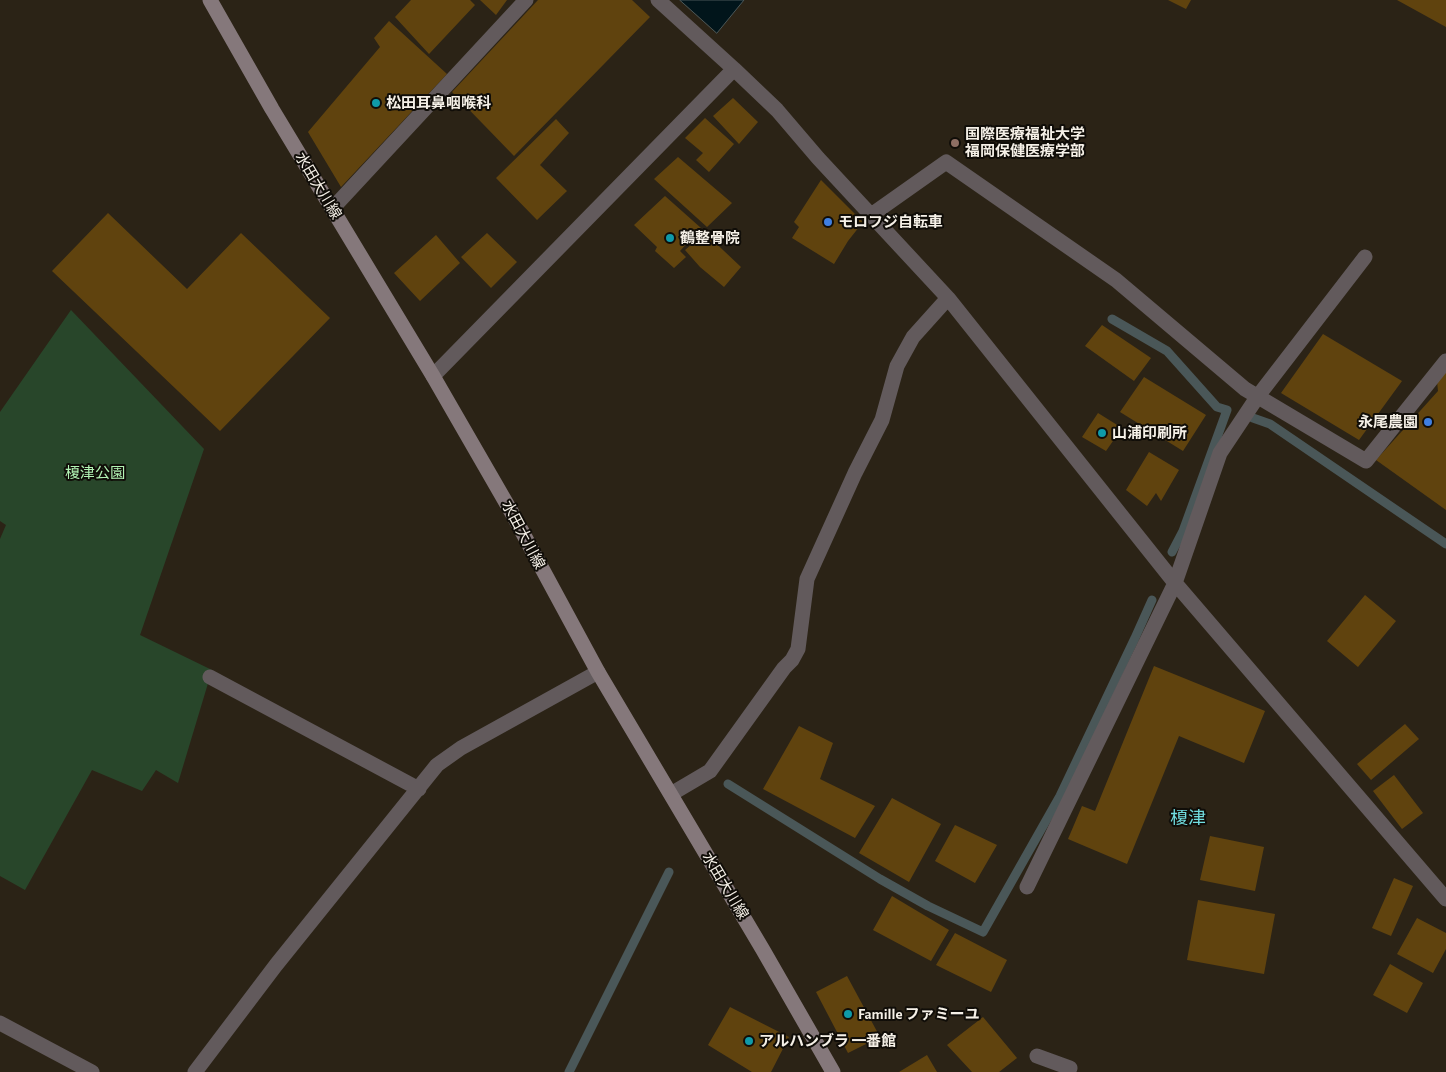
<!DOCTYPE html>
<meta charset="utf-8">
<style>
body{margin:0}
canvas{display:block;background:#2b2316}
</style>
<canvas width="1446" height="1072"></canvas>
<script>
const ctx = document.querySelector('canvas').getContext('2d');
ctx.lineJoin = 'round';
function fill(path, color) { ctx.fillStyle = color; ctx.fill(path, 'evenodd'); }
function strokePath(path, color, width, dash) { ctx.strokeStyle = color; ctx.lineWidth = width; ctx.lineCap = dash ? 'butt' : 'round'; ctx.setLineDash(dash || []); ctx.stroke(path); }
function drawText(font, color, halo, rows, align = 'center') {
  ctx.font = font + ' "Alegreya Sans","Noto Sans JP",sans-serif'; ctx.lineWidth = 4; ctx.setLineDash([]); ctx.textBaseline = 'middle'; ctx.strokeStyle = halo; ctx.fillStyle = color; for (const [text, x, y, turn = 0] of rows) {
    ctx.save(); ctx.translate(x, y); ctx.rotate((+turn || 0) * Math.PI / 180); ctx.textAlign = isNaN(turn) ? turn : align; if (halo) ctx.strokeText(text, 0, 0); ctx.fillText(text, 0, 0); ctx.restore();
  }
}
fill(new Path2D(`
 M 71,310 L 204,449 L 140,635 L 212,670 L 178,783 L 156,770 L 142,791 L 92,770 L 25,890 L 0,876 L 0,539 L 6,525 L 0,521 L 0,412 Z`), '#28462a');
const water = new Path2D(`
 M 680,0 L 744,0 L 717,33 Z`);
fill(water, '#01151b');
strokePath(water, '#4a5758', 1);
strokePath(new Path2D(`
 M 1112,319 L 1167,351 L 1217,407 L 1227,410 L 1183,531 L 1172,552
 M 1253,418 L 1270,424 L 1446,544
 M 728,784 L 880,879 L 928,906 L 983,932 L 1060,796 L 1135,638 L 1152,600
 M 569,1072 L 669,872`), '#4a5758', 9);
fill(new Path2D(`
 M 411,0 L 470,0 L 475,5 L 429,54 L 395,17 Z
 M 480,0 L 507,0 L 496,15 Z
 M 538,0 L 632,0 L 650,17 L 514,156 L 452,92 Z
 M 1168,0 L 1191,0 L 1186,9 Z
 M 1397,0 L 1446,0 L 1446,27 Z
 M 389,21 L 447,74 L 341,187 L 308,132 L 380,47 L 374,38 Z
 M 733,98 L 758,122 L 739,144 L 713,116 Z
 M 705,118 L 734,144 L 709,172 L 696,160 L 703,153 L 685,138 Z
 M 556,119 L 569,133 L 540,165 L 567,191 L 537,220 L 496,178 Z
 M 678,157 L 732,203 L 707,227 L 654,179 Z
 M 821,180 L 863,222 L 848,241 L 834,264 L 792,238 L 799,227 L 794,222 Z
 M 665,196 L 701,228 L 680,251 L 686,257 L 674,268 L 655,251 L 657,247 L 634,225 Z
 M 108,213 L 187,289 L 241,233 L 330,318 L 220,431 L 52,271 Z
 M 487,233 L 517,262 L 491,288 L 461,257 Z
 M 705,233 L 741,267 L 724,287 L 700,267 L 685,250 Z
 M 436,235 L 460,263 L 420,301 L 394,273 Z
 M 1102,325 L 1151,358 L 1134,381 L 1085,346 Z
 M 1323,334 L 1402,381 L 1359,440 L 1281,393 Z
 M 1446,371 L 1446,510 L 1376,460 L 1438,391 L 1437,381 Z
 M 1144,377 L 1206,415 L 1183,451 L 1120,412 Z
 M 1098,413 L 1122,428 L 1106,451 L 1082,437 Z
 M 1149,452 L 1179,470 L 1161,501 L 1156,493 L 1147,506 L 1126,490 Z
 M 1365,595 L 1396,621 L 1358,667 L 1327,641 Z
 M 1154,666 L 1265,711 L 1244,763 L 1179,736 L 1127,864 L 1068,839 L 1082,806 L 1095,811 Z
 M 1405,724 L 1419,739 L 1371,780 L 1357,764 Z
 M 799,726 L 833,743 L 820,779 L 875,806 L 855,838 L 763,789 Z
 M 1394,775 L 1423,813 L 1402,829 L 1373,791 Z
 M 892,798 L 941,824 L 909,882 L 859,853 Z
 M 955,825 L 997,845 L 975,883 L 935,861 Z
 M 1210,836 L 1264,847 L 1255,891 L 1200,880 Z
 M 1394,878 L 1413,886 L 1391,936 L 1372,928 Z
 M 892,896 L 949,930 L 931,961 L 873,930 Z
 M 1198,900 L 1275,914 L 1264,974 L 1187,960 Z
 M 1417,918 L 1446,933 L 1446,949 L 1433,973 L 1397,954 Z
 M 955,933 L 1007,960 L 991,992 L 936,965 Z
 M 1390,964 L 1423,983 L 1407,1013 L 1373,995 Z
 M 847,976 L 880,1037 L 848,1053 L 816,992 Z
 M 730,1007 L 789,1037 L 771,1072 L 752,1072 L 708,1045 Z
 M 983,1017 L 1017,1058 L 999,1072 L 972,1072 L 947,1045 Z
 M 927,1055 L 937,1072 L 899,1072 Z`), '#60430e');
strokePath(new Path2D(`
 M 658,0 L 734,69 L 777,110 L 818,158 L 948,298 L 1175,583 L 1446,899
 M 332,209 L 526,0
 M 871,215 L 946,162 L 1116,280 L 1245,389 L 1366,461 L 1446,361
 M 433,376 L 734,69
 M 210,677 L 419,789
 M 671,794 L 710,771 L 784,668 L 792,660 L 798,649 L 807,579 L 855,473 L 882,420 L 897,366 L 913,337 L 948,298
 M 1027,887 L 1175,583 L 1220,453 L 1258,396 L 1365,257
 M 0,1023 L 92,1072
 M 1037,1056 L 1070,1068 L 1068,1072
 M 195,1072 L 276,965 L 437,765 L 461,748 L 598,672`), '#625a5c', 15);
strokePath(new Path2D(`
 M 210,0 L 272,109 L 433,376 L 512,513 L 598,672 L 763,950 L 833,1072`), '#85787b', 15);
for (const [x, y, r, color] of [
 [376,103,5,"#0f9aa8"],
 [955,143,5,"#8d6e63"],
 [828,222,5,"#3f7fe0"],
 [670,238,5,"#0f9aa8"],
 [1428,422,5,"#3f7fe0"],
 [1102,433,5,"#0f9aa8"],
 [848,1014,5,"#0f9aa8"],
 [749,1041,5,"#0f9aa8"]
]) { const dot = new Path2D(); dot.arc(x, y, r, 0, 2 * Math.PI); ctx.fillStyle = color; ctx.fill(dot); strokePath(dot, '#100d08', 2); }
drawText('bold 15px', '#f5f0e7', '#100d08', [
 ["松田耳鼻咽喉科",386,103],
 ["国際医療福祉大学",965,134],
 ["福岡保健医療学部",965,151],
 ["モロフジ自転車",838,222],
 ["鶴整骨院",680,238],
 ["永尾農園",1418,422,"right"],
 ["山浦印刷所",1112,433],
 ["Famille ファミーユ",858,1014],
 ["アルハンブラ 一番館",759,1041]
], 'left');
drawText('15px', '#f5f0e7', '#100d08', [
 ["水田大川線",318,186,59],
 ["水田大川線",523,535,62],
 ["水田大川線",725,886,59]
]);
drawText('15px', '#b2f3b4', '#100d08', [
 ["榎津公園",95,473]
]);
drawText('18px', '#71dde0', '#100d08', [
 ["榎津",1188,819]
]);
</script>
